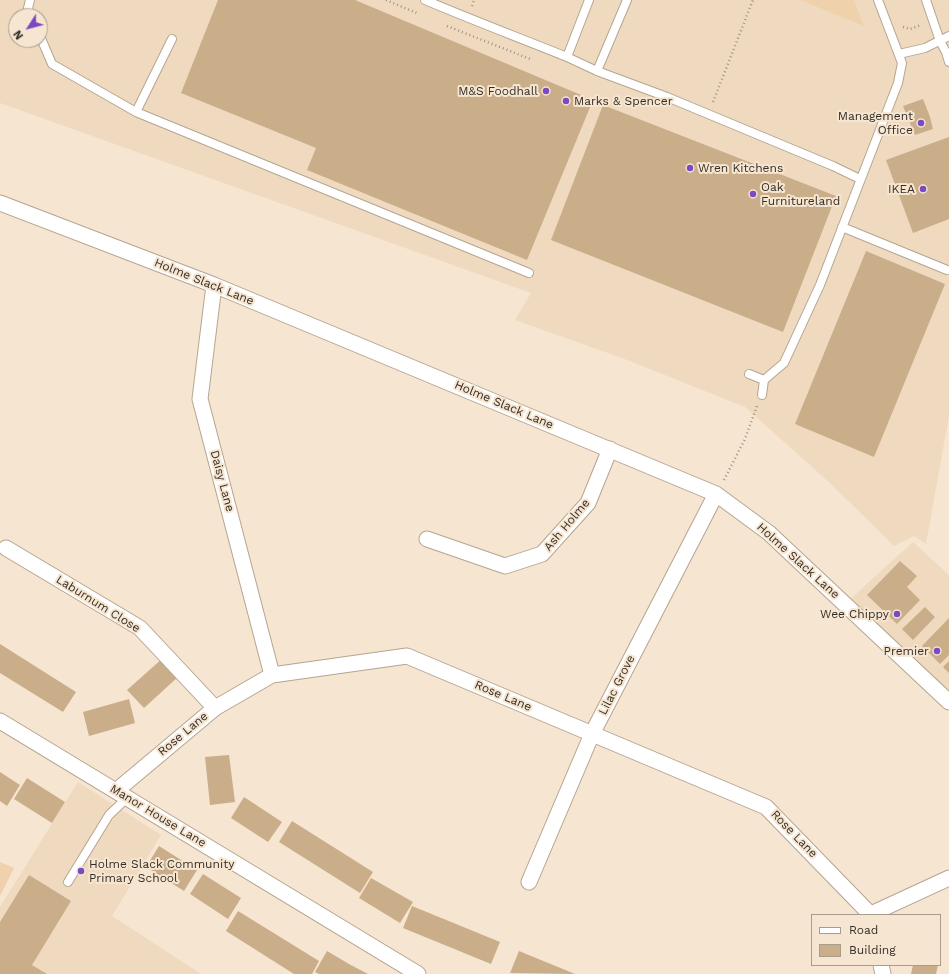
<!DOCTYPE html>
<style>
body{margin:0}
#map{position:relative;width:949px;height:974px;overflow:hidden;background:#f6e5d0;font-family:"Work Sans",sans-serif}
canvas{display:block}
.legend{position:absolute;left:811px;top:914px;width:130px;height:52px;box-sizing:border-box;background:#f6e5d0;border:1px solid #a99c8c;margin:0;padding:5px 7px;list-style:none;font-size:12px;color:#352e26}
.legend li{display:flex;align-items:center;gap:8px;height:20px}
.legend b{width:20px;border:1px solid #a99c8c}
.north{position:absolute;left:8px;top:8px;width:40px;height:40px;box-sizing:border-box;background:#f6e5d0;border:1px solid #a99c8c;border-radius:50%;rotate:234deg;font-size:11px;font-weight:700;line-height:16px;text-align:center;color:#352e26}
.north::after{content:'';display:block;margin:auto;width:14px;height:18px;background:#7b4ac2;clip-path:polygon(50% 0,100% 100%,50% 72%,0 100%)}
</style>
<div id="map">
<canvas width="949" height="974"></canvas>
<ul class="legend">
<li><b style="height:5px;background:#fff"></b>Road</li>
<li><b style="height:11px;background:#caad89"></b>Building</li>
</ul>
<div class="north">N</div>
</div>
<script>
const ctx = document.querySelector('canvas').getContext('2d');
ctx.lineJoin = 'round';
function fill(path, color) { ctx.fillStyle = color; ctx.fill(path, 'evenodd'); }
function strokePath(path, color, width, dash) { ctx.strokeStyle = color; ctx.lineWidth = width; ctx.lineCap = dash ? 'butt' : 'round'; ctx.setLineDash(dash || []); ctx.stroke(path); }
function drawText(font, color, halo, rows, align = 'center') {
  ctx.font = font + ' "Work Sans",sans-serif'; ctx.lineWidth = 4; ctx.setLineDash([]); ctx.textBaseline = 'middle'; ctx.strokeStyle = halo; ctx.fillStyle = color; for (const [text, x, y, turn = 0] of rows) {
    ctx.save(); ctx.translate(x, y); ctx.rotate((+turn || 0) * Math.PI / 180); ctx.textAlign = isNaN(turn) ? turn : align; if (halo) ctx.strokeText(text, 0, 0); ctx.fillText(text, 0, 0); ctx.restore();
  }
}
fill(new Path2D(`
 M 0,0 L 949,0 L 949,416 L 926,544 L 914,536 L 894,546 L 831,484 L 745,407 L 622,358 L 515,320 L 531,293 L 0,103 ZM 16,16 L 40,16 L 40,40 L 16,40 Z
 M 913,542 L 949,575 L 949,697 L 848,601 Z
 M 78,782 L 161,835 L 112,916 L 201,974 L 0,974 L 0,907 Z`), '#f0dabf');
fill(new Path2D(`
 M 800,0 L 854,0 L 864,26 L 805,2 Z
 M 0,862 L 14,868 L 0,896 Z`), '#efd1ac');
fill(new Path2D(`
 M 218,0 L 355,0 L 593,100 L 527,260 L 307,170 L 316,148 L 181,93 Z
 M 923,99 L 930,117 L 933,129 L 915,135 L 903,106 Z
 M 603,105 L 836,196 L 783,332 L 551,240 Z
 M 949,137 L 949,219 L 913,233 L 886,160 Z
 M 866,251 L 945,284 L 874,457 L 795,424 Z
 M 900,561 L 917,576 L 907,587 L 920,600 L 897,624 L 867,595 Z
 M 925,607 L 935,617 L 913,640 L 902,629 Z
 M 949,618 L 949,655 L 940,664 L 922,646 Z
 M 0,644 L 76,692 L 63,712 L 0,673 Z
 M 163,658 L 179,676 L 144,708 L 127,690 Z
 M 949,661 L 949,673 L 943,667 Z
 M 129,699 L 135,723 L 89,736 L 83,712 Z
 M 229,755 L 235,802 L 210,805 L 205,757 Z
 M 0,772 L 20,785 L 7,806 L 0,801 Z
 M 27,778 L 65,802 L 52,823 L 14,799 Z
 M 244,797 L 282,822 L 268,842 L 231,818 Z
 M 292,821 L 373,872 L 360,893 L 279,842 Z
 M 159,846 L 197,870 L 184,891 L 146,867 Z
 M 203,874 L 241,898 L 228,919 L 190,894 Z
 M 29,875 L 71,901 L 32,965 L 47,974 L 0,974 L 0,922 Z
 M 371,878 L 413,902 L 400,923 L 359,898 Z
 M 412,906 L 500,942 L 491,964 L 403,928 Z
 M 238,911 L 319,961 L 312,974 L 294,974 L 226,931 Z
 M 327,951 L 349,964 L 368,974 L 319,974 L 315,972 Z
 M 519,951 L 575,974 L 510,973 Z
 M 913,965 L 938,965 L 936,974 L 911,974 Z`), '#caad89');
const lane = new Path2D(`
 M 30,0 L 28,8 L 31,16
 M 425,0 C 472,20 520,38 567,57 L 589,0
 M 926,0 L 940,41 L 946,52 L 949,62
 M 40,36 L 52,64 L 136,112 L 529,273
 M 899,54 L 925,48 L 949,36
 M 567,57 L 597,71 L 667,97 L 833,166 L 860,179
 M 597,71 L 627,0
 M 136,112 L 172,39
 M 842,227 L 947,270
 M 749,374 L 764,380
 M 762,395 L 764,380 L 784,363 L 820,285 L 898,83 L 902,63 L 878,0
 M 68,882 L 109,815 L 128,797`);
const street = new Path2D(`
 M 0,203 L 214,285 L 716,494 L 769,533 L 949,702
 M 214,285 L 200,399 L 272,675
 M 427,539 L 505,566 L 542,554 L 588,503 L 610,449
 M 6,548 L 140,628 L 215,708
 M 0,721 L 418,974
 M 116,791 L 215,708 L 272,675 L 407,656 L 766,807 L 871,915
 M 529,882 L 592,734 L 716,494
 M 871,914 L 949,878
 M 881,965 L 883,974`);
strokePath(lane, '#b5a591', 10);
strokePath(street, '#b5a591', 17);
strokePath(new Path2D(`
 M 386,0 L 419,14
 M 472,6 L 474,0
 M 447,26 L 530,59
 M 903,27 L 910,29 L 921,25
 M 713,102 L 753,0
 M 724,480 L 745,439 L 757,406`), '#a09384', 2.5, [1, 3]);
strokePath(lane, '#fff', 8);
strokePath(street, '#fff', 15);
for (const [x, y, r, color] of [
 [546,91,4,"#7b4ac2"],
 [566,101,4,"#7b4ac2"],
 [921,123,4,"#7b4ac2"],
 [690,168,4,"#7b4ac2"],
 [923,189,4,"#7b4ac2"],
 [753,194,4,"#7b4ac2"],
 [897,614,4,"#7b4ac2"],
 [937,651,4,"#7b4ac2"],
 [81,871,4,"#7b4ac2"]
]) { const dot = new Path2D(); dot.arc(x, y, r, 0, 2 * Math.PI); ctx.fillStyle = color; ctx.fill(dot); strokePath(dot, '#f6e5d0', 1.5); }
drawText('12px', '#352e26', '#f6e5d0', [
 ["M&S Foodhall",538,91],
 ["Marks & Spencer",574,101,"left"],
 ["Management",913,116],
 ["Office",913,130],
 ["Wren Kitchens",698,168,"left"],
 ["Oak",761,187,"left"],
 ["Furnitureland",761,201,"left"],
 ["IKEA",915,189],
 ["Wee Chippy",889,614],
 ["Premier",929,651],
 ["Holme Slack Community",89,864,"left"],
 ["Primary School",89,878,"left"]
], 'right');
drawText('12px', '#352e26', '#f6e5d0', [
 ["Holme Slack Lane",204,282,22],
 ["Holme Slack Lane",504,405,23],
 ["Daisy Lane",222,481,75],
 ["Ash Holme",567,525,-50],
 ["Holme Slack Lane",798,561,42],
 ["Laburnum Close",98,604,32],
 ["Lilac Grove",617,685,-63],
 ["Rose Lane",503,696,23],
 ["Rose Lane",183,734,-40],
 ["Manor House Lane",158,816,31],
 ["Rose Lane",794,834,46]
]);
</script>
